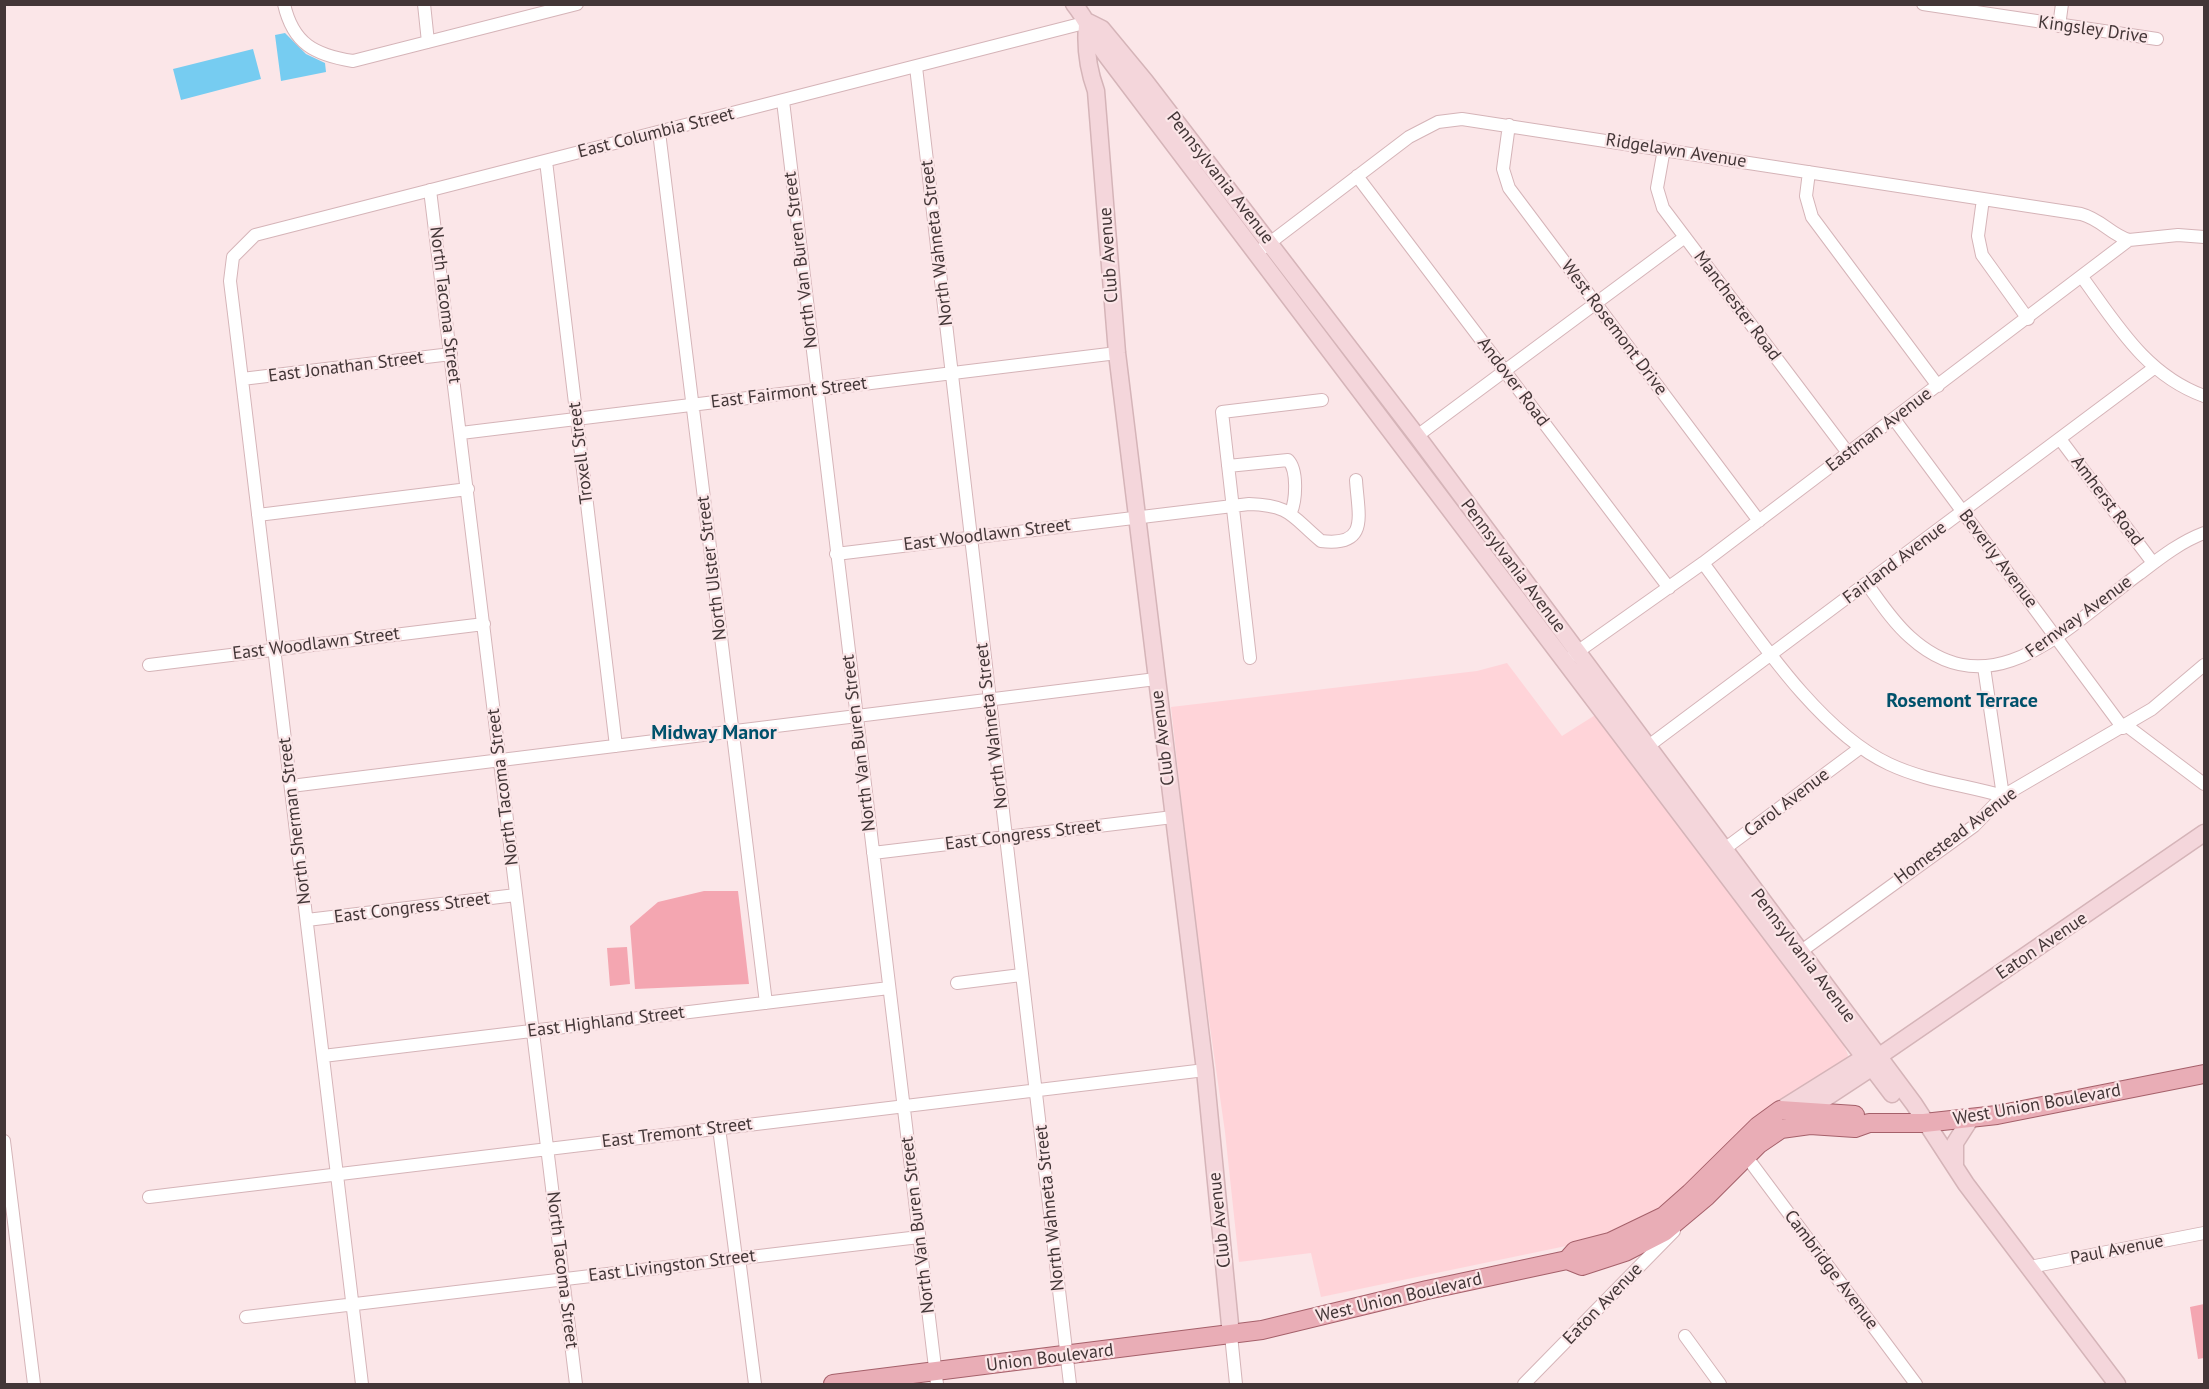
<!DOCTYPE html>
<style>
body{margin:0}
#map{position:relative;width:2209px;height:1389px;overflow:hidden;background:#fbe6e8;font-family:"PT Sans",sans-serif}
canvas{display:block}
.frame{position:absolute;inset:0;border:6px solid #433637;pointer-events:none}
</style>
<div id="map">
<canvas width="2209" height="1389"></canvas>
<div class="frame"></div>
</div>
<script>
const ctx = document.querySelector('canvas').getContext('2d');
ctx.lineJoin = 'round';
function fill(path, color) { ctx.fillStyle = color; ctx.fill(path, 'evenodd'); }
function strokePath(path, color, width, dash) { ctx.strokeStyle = color; ctx.lineWidth = width; ctx.lineCap = dash ? 'butt' : 'round'; ctx.setLineDash(dash || []); ctx.stroke(path); }
function drawText(font, color, halo, rows, align = 'center') {
  ctx.font = font + ' "PT Sans",sans-serif'; ctx.lineWidth = 4.5; ctx.setLineDash([]); ctx.textBaseline = 'middle'; ctx.strokeStyle = halo; ctx.fillStyle = color; for (const [text, x, y, turn = 0] of rows) {
    ctx.save(); ctx.translate(x, y); ctx.rotate((+turn || 0) * Math.PI / 180); ctx.textAlign = isNaN(turn) ? turn : align; if (halo) ctx.strokeText(text, 0, 0); ctx.fillText(text, 0, 0); ctx.restore();
  }
}
fill(new Path2D(`
 M 1507,663 L 1562,736 L 1600,712 L 1842,1041 L 1848,1055 L 1847,1060 L 1659,1213 L 1590,1241 L 1321,1297 L 1311,1253 L 1239,1262 L 1225,1132 L 1194,915 L 1171,707 L 1477,671 Z`), '#ffd4d9');
fill(new Path2D(`
 M 704,891 L 738,891 L 749,984 L 635,989 L 630,926 L 658,902 Z
 M 627,947 L 630,984 L 610,986 L 607,948 Z
 M 2204,1304 L 2204,1358 L 2198,1359 L 2190,1307 Z`), '#f4a6b1');
fill(new Path2D(`
 M 285,33 L 306,54 L 325,63 L 326,72 L 281,81 L 275,35 Z
 M 253,49 L 261,79 L 181,100 L 173,69 Z`), '#76ccf1');
const street = new Path2D(`
 M 284,4 C 293,44 315,55 353,61 L 577,4
 M 424,4 L 428,42
 M 1923,4 L 2157,39
 M 2059,26 L 2062,4
 M 916,67 L 1070,1384
 M 783,101 L 937,1384
 M 1509,125 L 1503,169 L 1509,188 L 1759,521
 M 659,132 L 766,1003
 M 1664,149 L 1657,188 L 1663,208 L 1848,453
 M 546,161 L 616,746
 M 1809,172 L 1806,196 L 1812,217 L 1938,386
 M 1357,176 L 1669,588
 M 430,190 L 576,1384
 M 1983,199 L 1978,236 L 1982,255 L 2028,319
 M 1263,248 L 1409,137 L 1438,122 L 1462,119 L 2081,214 C 2101,219 2111,235 2129,240
 M 2082,277 C 2117,325 2146,375 2204,396
 M 242,379 L 451,354
 M 1894,419 L 2123,728
 M 461,433 L 1117,353
 M 1417,436 L 1685,237
 M 2060,439 L 2153,563
 M 1228,466 L 1288,460 C 1298,470 1296,500 1291,512
 M 258,515 L 468,489
 M 836,554 L 1249,504 C 1291,505 1292,517 1321,541 C 1370,547 1358,515 1356,480
 M 1703,563 C 1751,627 1816,730 1889,764 C 1925,781 1965,785 2003,796 L 1984,667
 M 1867,584 C 1880,602 1893,622 1910,637 C 1994,713 2071,623 2139,574 C 2160,558 2180,542 2204,533
 M 1573,655 L 1703,563 L 2129,240 L 2178,235 L 2204,237
 M 1250,658 L 1222,412 L 1322,400
 M 149,665 L 484,624
 M 2127,726 L 2204,784
 M 1643,750 L 2154,368
 M 291,786 L 1156,679
 M 873,853 L 1173,817
 M 1719,853 L 1860,748
 M 307,920 L 516,895
 M 1800,952 L 1974,826 L 2003,796 L 2152,709 L 2204,665
 M 957,983 L 1021,975
 M 323,1056 L 889,988
 M 719,1128 L 736,1258
 M 4,1141 L 34,1384
 M 1746,1156 L 1916,1384
 M 149,1197 L 1205,1070
 M 739,1258 L 755,1384
 M 2030,1267 L 2204,1233
 M 246,1317 L 919,1237
 M 1231,1335 L 1236,1384
 M 1685,1336 L 1720,1384
 M 362,1384 L 237,338 L 230,281 L 233,257 L 255,235 L 1088,22
 M 1524,1384 L 1674,1231`);
const secondary = new Path2D(`
 M 1074,4 C 1087,20 1094,38 1106,55 L 1892,1094
 M 1088,22 L 1102,29 L 1145,81 L 1417,436 L 1914,1104 L 1966,1184 L 2117,1384
 M 1087,25 C 1085,48 1088,69 1096,91 L 1117,353 L 1205,1070 L 1231,1335
 M 1780,1110 L 1863,1058 L 1874,1057
 M 1798,1116 L 1871,1068 L 1878,1057 L 2204,833
 M 1955,1167 L 1955,1143 L 1971,1118`);
const primary = new Path2D(`
 M 1567,1260 L 1575,1251 L 1610,1242 L 1664,1216 L 1690,1193 L 1758,1126 L 1780,1110 L 1855,1115
 M 833,1384 L 1262,1330 L 1427,1290 L 1567,1260 L 1582,1266 L 1625,1252 L 1664,1232 L 1707,1196 L 1759,1144 L 1781,1129 L 1810,1125 L 1855,1128 L 1869,1123 L 1924,1123 L 1997,1115 L 2204,1074`);
strokePath(street, '#d5b4b8', 14);
strokePath(secondary, '#d5b4b8', 19);
strokePath(primary, '#a5606a', 20);
strokePath(street, '#fff', 12);
strokePath(secondary, '#f4d6db', 16);
strokePath(primary, '#e9adb6', 18);
drawText('18px', '#433637', '#fbe6e8', [
 ["Kingsley Drive",2093,30,8],
 ["East Columbia Street",656,133,-14],
 ["Ridgelawn Avenue",1676,151,9],
 ["Pennsylvania Avenue",1220,178,52],
 ["North Wahneta Street",937,243,-97],
 ["Club Avenue",1109,255,-94],
 ["North Van Buren Street",801,260,-97],
 ["North Tacoma Street",445,305,83],
 ["Manchester Road",1737,306,53],
 ["West Rosemont Drive",1614,328,53],
 ["East Jonathan Street",346,367,-7],
 ["Andover Road",1513,382,53],
 ["East Fairmont Street",789,393,-7],
 ["Eastman Avenue",1879,430,-37],
 ["Troxell Street",581,453,-97],
 ["Amherst Road",2107,501,53],
 ["East Woodlawn Street",987,535,-7],
 ["Beverly Avenue",1998,559,53],
 ["Fairland Avenue",1895,563,-37],
 ["Pennsylvania Avenue",1513,566,53],
 ["North Ulster Street",712,568,-97],
 ["Fernway Avenue",2079,617,-36],
 ["East Woodlawn Street",316,644,-7],
 ["North Wahneta Street",992,726,-97],
 ["Club Avenue",1163,738,-97],
 ["North Van Buren Street",859,743,-97],
 ["North Tacoma Street",503,787,-97],
 ["Carol Avenue",1787,803,-37],
 ["North Sherman Street",295,821,-97],
 ["East Congress Street",1023,835,-7],
 ["Homestead Avenue",1956,836,-37],
 ["East Congress Street",412,908,-7],
 ["Eaton Avenue",2042,946,-34],
 ["Pennsylvania Avenue",1803,956,53],
 ["East Highland Street",606,1022,-7],
 ["West Union Boulevard",2037,1105,-10],
 ["East Tremont Street",677,1133,-7],
 ["North Wahneta Street",1050,1208,-96],
 ["Club Avenue",1220,1220,-96],
 ["North Van Buren Street",918,1225,-97],
 ["Paul Avenue",2117,1250,-11],
 ["East Livingston Street",672,1266,-7],
 ["North Tacoma Street",562,1270,83],
 ["Cambridge Avenue",1831,1270,53],
 ["West Union Boulevard",1399,1298,-13],
 ["Eaton Avenue",1603,1304,-46],
 ["Union Boulevard",1050,1358,-7]
]);
drawText('bold 20px', '#00516b', '#fbe6e8', [
 ["Rosemont Terrace",1962,701],
 ["Midway Manor",714,733]
]);
</script>
